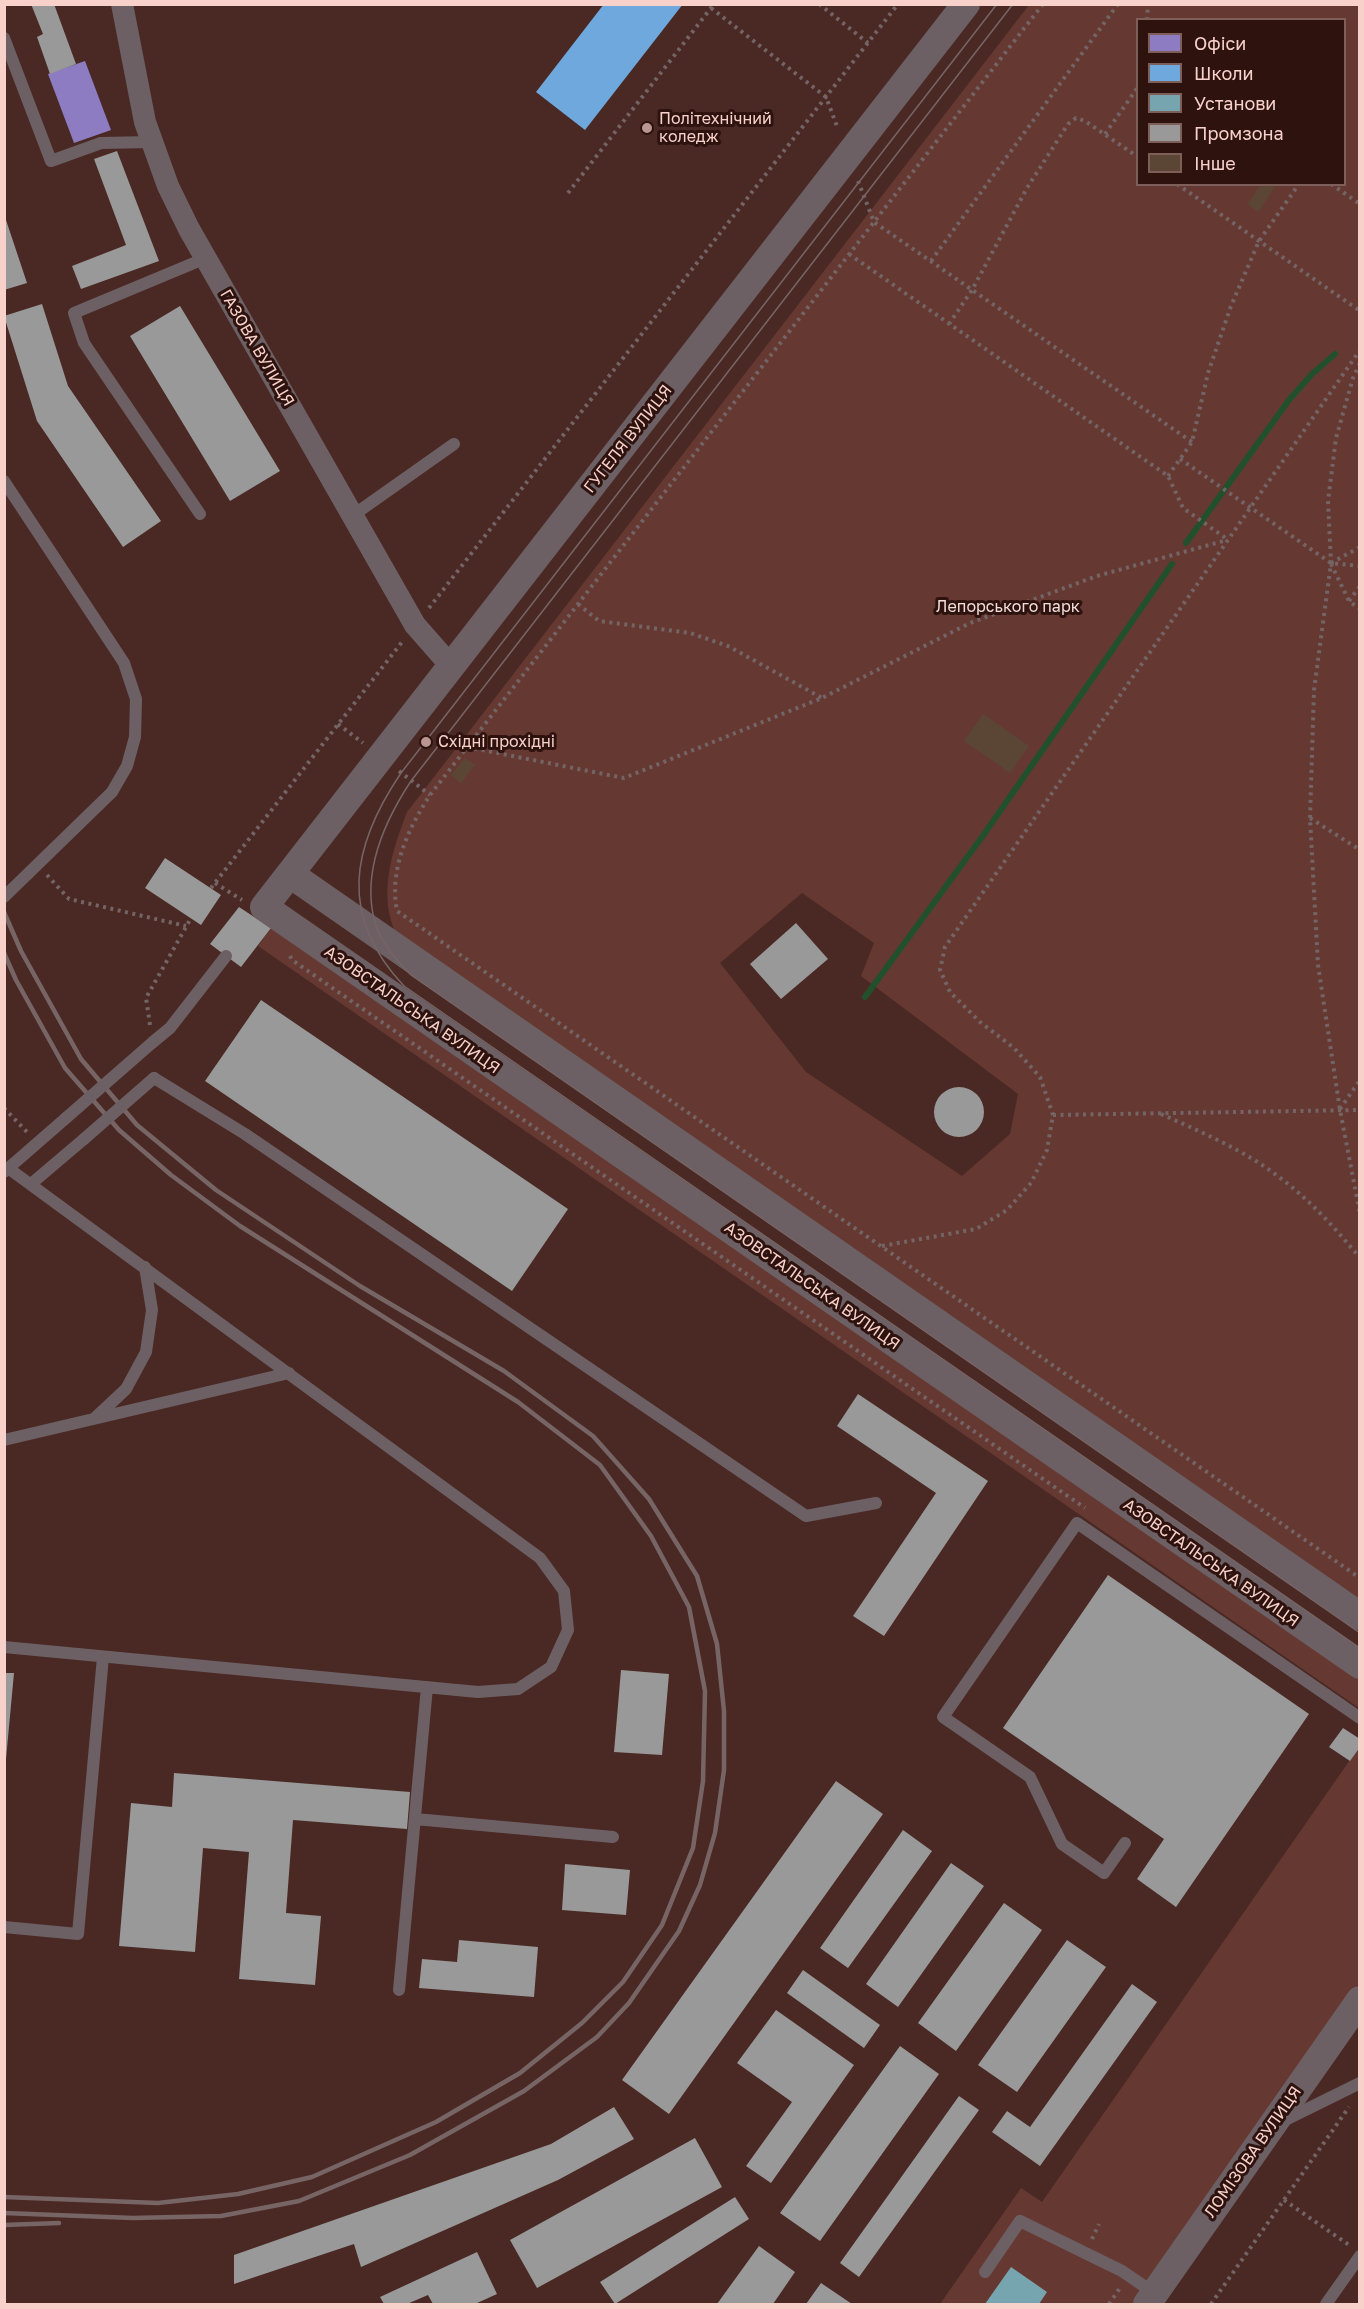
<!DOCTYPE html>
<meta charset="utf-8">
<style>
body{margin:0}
#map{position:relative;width:1364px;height:2309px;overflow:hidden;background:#4a2924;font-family:"Golos Text",sans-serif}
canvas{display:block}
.frame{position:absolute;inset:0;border:6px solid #f8d1ca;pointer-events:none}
.legend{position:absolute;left:1136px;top:18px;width:210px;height:168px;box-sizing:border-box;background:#2d120e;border:2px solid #7e5e59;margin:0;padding:8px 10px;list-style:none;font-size:18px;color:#f8d1ca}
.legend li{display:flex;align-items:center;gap:12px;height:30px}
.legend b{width:30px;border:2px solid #7e5e59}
</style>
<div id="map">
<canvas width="1364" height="2309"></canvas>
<div class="frame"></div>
<ul class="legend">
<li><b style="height:16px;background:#8e7cc3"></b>Офіси</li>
<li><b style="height:16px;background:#6fa8dc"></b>Школи</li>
<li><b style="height:16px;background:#76a5af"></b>Установи</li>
<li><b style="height:16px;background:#999"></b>Промзона</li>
<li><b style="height:16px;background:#5b4636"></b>Інше</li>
</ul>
</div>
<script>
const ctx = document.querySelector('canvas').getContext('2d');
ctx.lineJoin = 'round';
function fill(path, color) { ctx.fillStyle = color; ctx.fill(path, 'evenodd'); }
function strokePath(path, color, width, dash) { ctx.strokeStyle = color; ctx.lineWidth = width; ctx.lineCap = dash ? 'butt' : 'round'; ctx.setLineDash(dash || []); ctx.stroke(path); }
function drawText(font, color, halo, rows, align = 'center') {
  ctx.font = font + ' "Golos Text",sans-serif'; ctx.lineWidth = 6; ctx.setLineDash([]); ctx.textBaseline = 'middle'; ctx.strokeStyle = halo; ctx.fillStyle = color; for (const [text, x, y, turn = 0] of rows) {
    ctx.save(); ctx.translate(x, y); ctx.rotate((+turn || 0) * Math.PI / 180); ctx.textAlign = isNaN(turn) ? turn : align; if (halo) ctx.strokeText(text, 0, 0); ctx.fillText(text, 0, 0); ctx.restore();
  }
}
fill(new Path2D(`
 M 1029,5 L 1359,5 L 1359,1602 L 397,936 C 377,896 392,851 407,812 ZM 1138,20 L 1344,20 L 1344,184 L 1138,184 ZM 802,893 L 874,943 L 861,976 L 1018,1094 L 1010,1134 L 962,1176 L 806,1072 L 720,963 Z
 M 271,928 L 1359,1680 L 1359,1708 L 258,946 Z
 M 1359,1747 L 1359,1983 L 1135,2304 L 940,2304 L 1021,2188 L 1042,2202 Z`), '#653932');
fill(new Path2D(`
 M 85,61 L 111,130 L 74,143 L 48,74 Z`), '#8e7cc3');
fill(new Path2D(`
 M 604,4 L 683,4 L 585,130 L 536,92 Z`), '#6fa8dc');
fill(new Path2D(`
 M 1011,2267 L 1047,2292 L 1039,2304 L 985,2304 Z`), '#76a5af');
fill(new Path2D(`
 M 31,4 L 54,4 L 76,64 L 50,74 L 37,37 L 43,34 Z
 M 117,151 L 159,261 L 81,289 L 72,266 L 126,245 L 94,159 Z
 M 4,214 L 27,283 L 4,290 Z
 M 42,304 L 68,386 L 161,521 L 123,547 L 37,421 L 4,316 Z
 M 180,306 L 280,471 L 230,501 L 130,336 Z
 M 165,858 L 221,895 L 201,925 L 145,888 Z
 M 239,907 L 271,928 L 241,967 L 210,944 Z
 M 796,923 L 828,959 L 781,999 L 750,964 Z
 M 261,1000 L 568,1209 L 512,1291 L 205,1081 Z
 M934 1112a25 25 0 1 1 50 0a25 25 0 1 1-50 0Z
 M 858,1394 L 988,1481 L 884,1636 L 853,1616 L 936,1493 L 837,1426 Z
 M 1108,1575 L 1309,1714 L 1176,1907 L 1137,1879 L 1164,1839 L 1003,1728 Z
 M 621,1670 L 669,1674 L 662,1755 L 614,1752 Z
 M 4,1673 L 14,1673 L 6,1759 L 4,1759 Z
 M 1343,1728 L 1360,1739 L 1360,1747 L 1350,1761 L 1329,1747 Z
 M 174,1773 L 410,1792 L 407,1829 L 293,1820 L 286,1913 L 321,1916 L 315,1985 L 239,1979 L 249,1852 L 203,1848 L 195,1952 L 119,1946 L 131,1803 L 172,1807 Z
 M 836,1781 L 883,1814 L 669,2114 L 622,2080 Z
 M 903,1830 L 932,1851 L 848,1968 L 820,1948 Z
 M 951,1863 L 984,1886 L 898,2007 L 866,1984 Z
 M 565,1864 L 630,1870 L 626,1915 L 562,1910 Z
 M 1004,1903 L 1042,1930 L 956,2051 L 918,2023 Z
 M 459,1940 L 538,1947 L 534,1997 L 419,1988 L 422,1959 L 457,1962 Z
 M 1067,1940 L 1106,1967 L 1017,2092 L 978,2065 Z
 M 803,1970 L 880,2025 L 864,2048 L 787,1993 Z
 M 1132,1984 L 1157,2002 L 1040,2166 L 992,2132 L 1007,2111 L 1030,2127 Z
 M 776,2010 L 854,2065 L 771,2183 L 746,2166 L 792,2102 L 737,2063 Z
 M 900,2046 L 939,2074 L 820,2241 L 780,2213 Z
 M 959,2096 L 979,2110 L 859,2277 L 840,2263 Z
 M 614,2107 L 634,2139 L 558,2180 L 361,2267 L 354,2244 L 234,2284 L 234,2255 L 551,2144 Z
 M 695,2138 L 722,2187 L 537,2288 L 510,2240 Z
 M 735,2197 L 749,2219 L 615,2304 L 600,2282 Z
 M 759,2246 L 795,2272 L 773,2304 L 717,2304 Z
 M 477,2252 L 497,2294 L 475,2304 L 433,2304 L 428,2295 L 407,2304 L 384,2304 L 380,2297 Z
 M 821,2283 L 852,2304 L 806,2304 Z`), '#999');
strokePath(new Path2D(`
 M 1186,543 L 1289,400 L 1312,374 L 1335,354
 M 865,997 L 982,837 L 1172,564`), '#22502c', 6);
fill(new Path2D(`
 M 1261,184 L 1277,184 L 1258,212 L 1248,204 Z
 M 983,714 L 1029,746 L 1010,773 L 964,741 Z
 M 465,758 L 475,765 L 461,783 L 451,775 Z`), '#5b4636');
strokePath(new Path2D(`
 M 819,4 L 868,43
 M 1043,4 L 430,795 C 408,829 389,869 397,911 L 1360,1578
 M 711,8 L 826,97 L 838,129
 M 1147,20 L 1148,4
 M 1105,134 L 1138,87
 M 858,181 L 874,222 L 1192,442
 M 1177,184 L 1360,311
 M 1331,184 L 1360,204
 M 568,193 L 714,4
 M 849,254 L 1168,476 L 1183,508 L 1227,539
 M 931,261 L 1118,4
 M 949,324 L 972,290 L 1027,188 L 1068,124 L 1076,118 L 1085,121 L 1138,157
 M 1360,363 L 1353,378 L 1336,438 L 1328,501 L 1331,563 L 1314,690 L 1310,818 L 1318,965 L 1340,1110 L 1360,1214
 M 1180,459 L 1331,563 L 1360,566
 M 1168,476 L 1192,442 L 1208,373 L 1231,306 L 1259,241 L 1299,184
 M 1331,563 L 1360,547
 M 1331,564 L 1349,601 L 1360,609
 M 1349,601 L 1360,586
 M 578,604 L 599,621 L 690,633 L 728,646 L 822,698
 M 429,608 L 898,4
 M 338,724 L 363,743
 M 467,747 L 624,778 L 822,698 L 970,623 L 1097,576 L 1227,540
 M 399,771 L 430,795
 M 1310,818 L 1360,850
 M 47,875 L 69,899 L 186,926
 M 215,883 L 242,900
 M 211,888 L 402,642
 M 290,956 L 292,960 L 1085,1508
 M 150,1025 L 146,998 L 191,918
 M 4,1108 L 27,1132
 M 1340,1109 L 1360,1080
 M 1161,1114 C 1201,1132 1244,1150 1279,1177 C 1310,1200 1335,1228 1360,1258
 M 1053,1115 L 1360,1110
 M 882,1246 L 976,1229 L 1007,1210 L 1031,1183 L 1047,1150 L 1053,1115 L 1040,1077 L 1014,1048 L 980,1022 L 950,992 L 940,970 L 945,947 L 1360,350
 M 1284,2200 L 1349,2245
 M 1092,2239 L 1099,2224
 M 1109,2304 L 1120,2288
 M 1211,2304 L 1349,2107`), '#746466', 4, [3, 4.5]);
strokePath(new Path2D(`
 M 4,38 L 51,161 L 101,143 L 152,142
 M 4,481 L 124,663 L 136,699 L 135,737 L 127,766 L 112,792 L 4,897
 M 200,514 L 84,343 L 74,313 L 206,258
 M 352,516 L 454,444
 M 153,1042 L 170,1028 L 226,956
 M 154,1078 L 245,1134 L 806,1516 L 876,1503
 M 4,1172 L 66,1118
 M 31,1184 L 84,1139
 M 95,1418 L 126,1389 L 146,1352 L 152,1310 L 145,1267
 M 4,1440 L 289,1373
 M 4,1647 L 478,1692 L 518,1689 L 551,1667 L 568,1630 L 564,1591 L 540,1558 L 8,1168
 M 415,1819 L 613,1837
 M 1125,1843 L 1104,1873 L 1062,1844 L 1030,1777 L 943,1717 L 1077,1523 L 1360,1718
 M 4,1927 L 78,1934 L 103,1657
 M 399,1990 L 427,1687
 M 1283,2121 L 1360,2083
 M 985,2272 L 1020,2221 L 1122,2271 L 1154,2293
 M 1326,2304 L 1360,2256`), '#6d6065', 12);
strokePath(new Path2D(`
 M 122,4 L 145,122 L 168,186 L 189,229 L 415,625 L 451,666`), '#6d6065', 22);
strokePath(new Path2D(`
 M 966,4 L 264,907 L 1360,1665
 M 290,874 L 1360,1616
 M 1147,2304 L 1360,2000`), '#6d6065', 28);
strokePath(new Path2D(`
 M 997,4 L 401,773 C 351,847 338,916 404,986 L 1360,1648
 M 1013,4 L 411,781 C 384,822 360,875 376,926 C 382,944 397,961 411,975 L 1360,1633`), '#776566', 1.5);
strokePath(new Path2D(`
 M 4,912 L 21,951 L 81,1059 L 137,1125 L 216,1190 L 360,1286 L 504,1371 L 593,1436 L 649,1499 L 697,1576 L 717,1644 L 724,1711 L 724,1770 L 715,1833 L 700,1885 L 679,1931 L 629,2003 L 597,2037 L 524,2091 L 410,2155 L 299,2201 L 221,2216 L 133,2218 L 4,2213
 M 4,953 L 16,980 L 65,1068 L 119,1130 L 171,1175 L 240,1226 L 518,1402 L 600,1465 L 651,1536 L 689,1607 L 705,1691 L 703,1781 L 693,1848 L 662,1925 L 623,1982 L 582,2023 L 520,2073 L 436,2122 L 312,2177 L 238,2194 L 158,2203 L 4,2197
 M 4,2225 L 59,2223`), '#776566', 4.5);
strokePath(new Path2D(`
 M 66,1118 L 153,1042
 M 84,1139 L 154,1078`), '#6d6065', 12);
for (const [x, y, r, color] of [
 [647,128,6,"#bb9690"],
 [426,742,6,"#bb9690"]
]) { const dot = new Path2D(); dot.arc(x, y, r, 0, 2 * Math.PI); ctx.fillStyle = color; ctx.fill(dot); strokePath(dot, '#2d120e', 2); }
drawText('16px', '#f8d1ca', '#2d120e', [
 ["Політехнічний",659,119],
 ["коледж",659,137],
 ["Східні прохідні",438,742]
], 'left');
drawText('16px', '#f8d1ca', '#2d120e', [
 ["ГАЗОВА ВУЛИЦЯ",257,348,60],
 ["ГУГЕЛЯ ВУЛИЦЯ",628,439,-52],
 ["АЗОВСТАЛЬСЬКА ВУЛИЦЯ",412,1010,35],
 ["АЗОВСТАЛЬСЬКА ВУЛИЦЯ",812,1286,35],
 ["АЗОВСТАЛЬСЬКА ВУЛИЦЯ",1211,1563,35],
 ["ЛОМІЗОВА ВУЛИЦЯ",1253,2152,-55]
]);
drawText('16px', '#f2deda', '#2d120e', [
 ["Лепорського парк",1008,607]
]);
</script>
